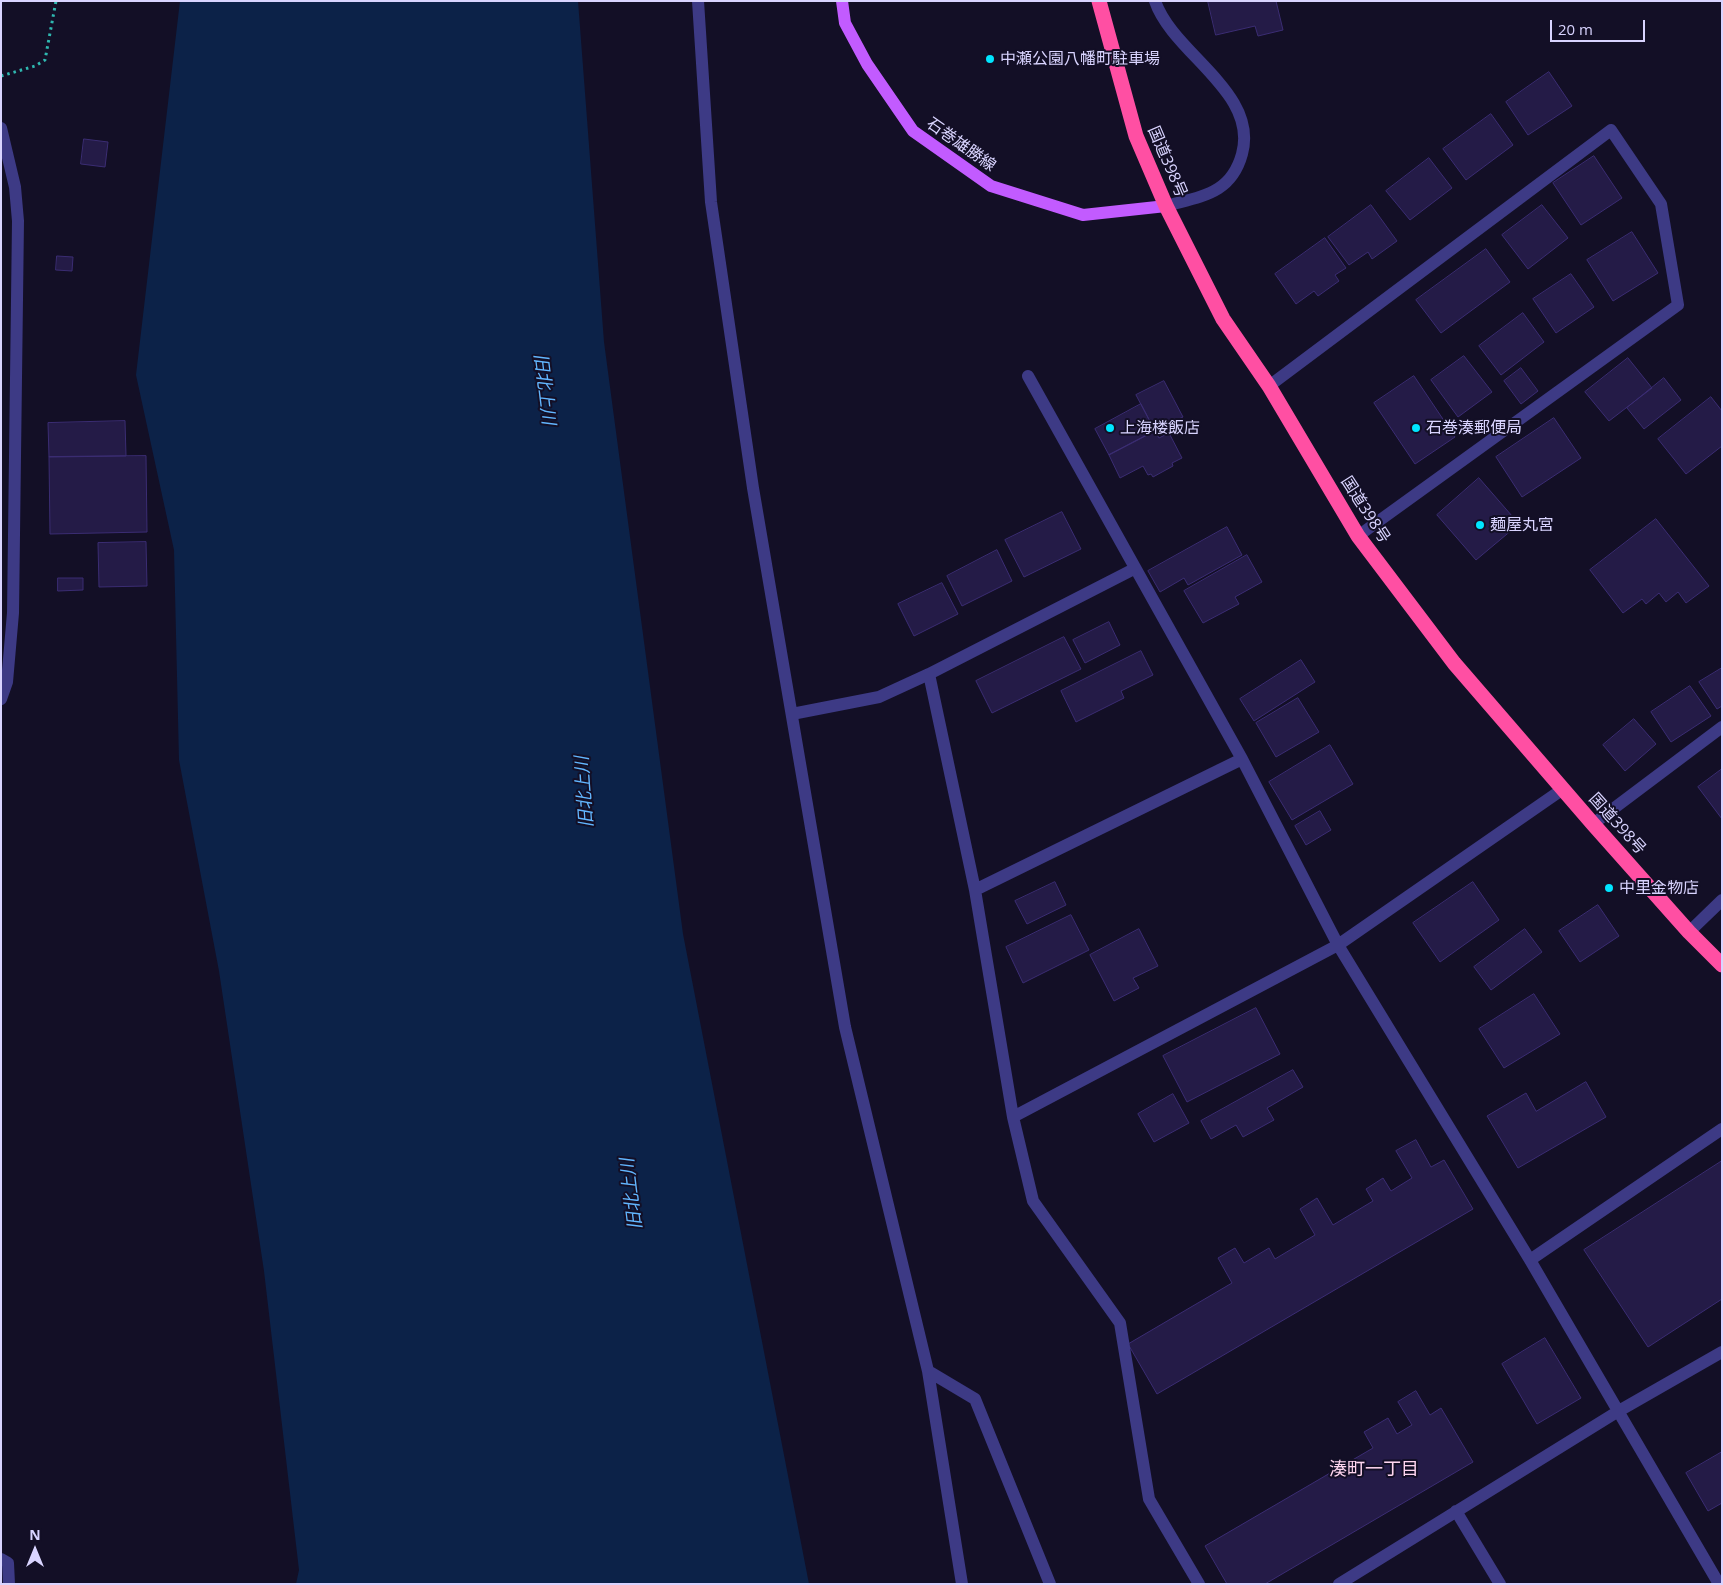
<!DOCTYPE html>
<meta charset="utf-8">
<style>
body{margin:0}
#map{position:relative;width:1723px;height:1585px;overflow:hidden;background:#130f26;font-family:"Open Sans",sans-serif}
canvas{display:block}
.frame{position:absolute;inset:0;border:2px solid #d9d4ff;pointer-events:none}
.north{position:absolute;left:10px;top:1525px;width:50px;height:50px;-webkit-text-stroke:4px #130f26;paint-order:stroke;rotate:0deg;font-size:14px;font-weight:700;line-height:20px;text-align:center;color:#d9d4ff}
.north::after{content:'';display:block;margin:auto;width:18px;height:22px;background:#d9d4ff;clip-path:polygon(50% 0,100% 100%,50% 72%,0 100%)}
.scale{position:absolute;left:1550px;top:20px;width:95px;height:22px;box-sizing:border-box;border:2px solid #d9d4ff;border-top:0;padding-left:6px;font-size:15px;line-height:18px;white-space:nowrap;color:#d9d4ff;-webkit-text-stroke:4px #130f26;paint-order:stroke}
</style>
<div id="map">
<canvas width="1723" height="1585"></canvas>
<div class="frame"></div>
<div class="north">N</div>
<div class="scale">20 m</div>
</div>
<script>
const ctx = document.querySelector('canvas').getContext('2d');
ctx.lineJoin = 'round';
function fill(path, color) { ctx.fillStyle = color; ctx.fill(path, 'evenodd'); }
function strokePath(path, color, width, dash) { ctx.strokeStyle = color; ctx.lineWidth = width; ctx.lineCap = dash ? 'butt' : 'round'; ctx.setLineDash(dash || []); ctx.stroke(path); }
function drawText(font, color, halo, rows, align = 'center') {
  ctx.font = font + ' "Open Sans","Noto Sans JP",sans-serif'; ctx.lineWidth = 4; ctx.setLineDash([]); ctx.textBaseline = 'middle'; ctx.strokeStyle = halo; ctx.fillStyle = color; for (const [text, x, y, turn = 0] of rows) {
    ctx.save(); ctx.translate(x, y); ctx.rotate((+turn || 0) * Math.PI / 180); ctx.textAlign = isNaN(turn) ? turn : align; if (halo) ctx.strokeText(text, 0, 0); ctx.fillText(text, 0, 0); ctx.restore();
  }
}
fill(new Path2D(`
 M 180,1 L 578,1 L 604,342 L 683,934 L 809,1584 L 296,1584 L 299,1570 L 264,1271 L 219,971 L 179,760 L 174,550 L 136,375 Z`), '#0c2248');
const building = new Path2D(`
 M 1208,1 L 1276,1 L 1283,30 L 1258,36 L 1255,26 L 1216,35 Z
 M 1549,72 L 1572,106 L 1528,135 L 1506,102 Z
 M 1491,114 L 1513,145 L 1466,180 L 1443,149 Z
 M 84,139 L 108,142 L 105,167 L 81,164 Z
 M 1594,156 L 1622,198 L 1581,225 L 1553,183 Z
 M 1429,158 L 1452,188 L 1410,220 L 1386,191 Z
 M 1371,205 L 1397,241 L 1372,259 L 1368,252 L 1349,265 L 1328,237 Z
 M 1542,205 L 1568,238 L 1528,269 L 1502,235 Z
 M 1632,232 L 1658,273 L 1613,301 L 1587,260 Z
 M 1325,238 L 1346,268 L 1335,275 L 1339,281 L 1318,296 L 1314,291 L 1296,304 L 1275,274 Z
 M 1486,249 L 1510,282 L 1441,333 L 1416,300 Z
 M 57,256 L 73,257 L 72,271 L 56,270 Z
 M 1571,274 L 1594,307 L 1556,333 L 1533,299 Z
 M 1523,313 L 1544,342 L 1501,375 L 1479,346 Z
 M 1464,356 L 1492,392 L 1458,417 L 1431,380 Z
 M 1628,358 L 1652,388 L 1609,421 L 1585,392 Z
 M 1521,368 L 1538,391 L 1521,404 L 1504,381 Z
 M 1414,376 L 1455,437 L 1415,464 L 1374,403 Z
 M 1664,378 L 1681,400 L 1644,429 L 1627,408 Z
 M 1164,381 L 1183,417 L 1155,431 L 1136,395 Z
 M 1711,397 L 1722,411 L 1722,446 L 1686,474 L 1658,439 Z
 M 1141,404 L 1155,431 L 1109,455 L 1095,429 Z
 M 1554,418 L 1581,458 L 1522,497 L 1496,457 Z
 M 125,421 L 126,456 L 49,457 L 48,423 Z
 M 1155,431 L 1159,438 L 1169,433 L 1182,458 L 1172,463 L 1173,466 L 1153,477 L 1151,474 L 1148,475 L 1143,466 L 1120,478 L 1109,455 Z
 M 146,456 L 147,532 L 50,534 L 49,457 Z
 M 1479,478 L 1519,524 L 1476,560 L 1437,515 Z
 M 1062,512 L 1081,549 L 1024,577 L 1005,540 Z
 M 1656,519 L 1709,586 L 1686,603 L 1678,592 L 1666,602 L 1659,593 L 1646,604 L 1642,599 L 1623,613 L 1590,570 Z
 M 1227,527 L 1242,555 L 1188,585 L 1184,578 L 1160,592 L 1148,571 Z
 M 146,542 L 147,586 L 99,587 L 98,543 Z
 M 997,550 L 1012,581 L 962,606 L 947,576 Z
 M 1247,555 L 1262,582 L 1235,597 L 1239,604 L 1203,623 L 1184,591 Z
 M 58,578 L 83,578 L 83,590 L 58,591 Z
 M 942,583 L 958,614 L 914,636 L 898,604 Z
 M 1109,622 L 1120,645 L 1085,663 L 1073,640 Z
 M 1064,637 L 1081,669 L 992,713 L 976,681 Z
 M 1141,651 L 1153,675 L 1121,691 L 1124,698 L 1076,722 L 1061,691 Z
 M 1301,660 L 1315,682 L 1254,721 L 1240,699 Z
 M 1722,668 L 1722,706 L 1717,709 L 1699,682 Z
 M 1690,686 L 1711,716 L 1671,742 L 1651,712 Z
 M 1298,698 L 1319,732 L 1276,757 L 1256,723 Z
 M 1634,719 L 1656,744 L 1625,771 L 1603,745 Z
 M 1330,745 L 1353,784 L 1292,820 L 1269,782 Z
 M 1722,769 L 1722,819 L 1698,787 Z
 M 1320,811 L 1331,830 L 1306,845 L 1295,826 Z
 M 1055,882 L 1066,905 L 1027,924 L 1015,901 Z
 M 1473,882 L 1499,920 L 1440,962 L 1413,923 Z
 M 1598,905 L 1619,936 L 1580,962 L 1559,931 Z
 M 1071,915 L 1089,950 L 1023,983 L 1006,947 Z
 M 1139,929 L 1158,966 L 1133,978 L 1139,988 L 1114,1001 L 1090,955 Z
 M 1525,929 L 1542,952 L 1491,990 L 1474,967 Z
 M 1534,994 L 1560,1034 L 1504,1068 L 1479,1029 Z
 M 1256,1008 L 1280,1054 L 1187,1102 L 1163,1056 Z
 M 1293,1070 L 1303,1087 L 1267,1108 L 1274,1120 L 1243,1137 L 1236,1125 L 1211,1139 L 1201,1121 Z
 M 1586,1082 L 1606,1117 L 1518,1168 L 1487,1116 L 1526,1093 L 1536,1111 Z
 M 1173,1094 L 1189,1123 L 1154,1142 L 1138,1114 Z
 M 1416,1140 L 1431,1167 L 1444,1160 L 1473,1209 L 1157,1394 L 1128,1344 L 1232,1283 L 1218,1258 L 1235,1248 L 1244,1263 L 1269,1248 L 1275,1259 L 1315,1235 L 1300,1209 L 1317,1198 L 1333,1225 L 1373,1201 L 1366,1189 L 1383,1178 L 1391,1191 L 1412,1178 L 1396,1151 Z
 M 1722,1161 L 1722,1299 L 1648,1347 L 1584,1250 Z
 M 1545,1338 L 1581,1398 L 1537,1424 L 1502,1364 Z
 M 1416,1391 L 1430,1415 L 1441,1408 L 1473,1462 L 1265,1584 L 1227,1584 L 1205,1546 L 1373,1448 L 1364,1432 L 1388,1418 L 1397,1434 L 1412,1425 L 1398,1402 Z
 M 1722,1452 L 1722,1503 L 1708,1511 L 1686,1473 Z`);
fill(building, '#241b47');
strokePath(building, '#3b2d73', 1);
strokePath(new Path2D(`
 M 1,76 L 35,66 L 45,60 L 56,1`), '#2fb8b0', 3, [2.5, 4]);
strokePath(new Path2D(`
 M 698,1 L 711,202 L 753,488 L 845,1027 L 928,1371 L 962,1584
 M 1155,1 C 1173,54 1259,92 1242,154 C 1231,194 1202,196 1166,206
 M 1,128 L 15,187 L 18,221 L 13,613 L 7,682 L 1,699
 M 1028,376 L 1242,759 L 1338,945 L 1530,1260 L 1719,1584
 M 1269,386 L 1611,130 L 1661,204 L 1678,305 L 1358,536
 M 1134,569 L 929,674 L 975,890 L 1013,1117 L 1033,1201 L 1120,1323 L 1149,1499 L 1199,1584
 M 792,714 L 879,697 L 929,674
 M 1593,824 L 1722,727
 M 975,890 L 1242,759
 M 1689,932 L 1722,900
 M 1013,1117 L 1338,945 L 1563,789
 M 1530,1260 L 1722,1129
 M 928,1371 L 975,1399 L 1050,1584
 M 1456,1511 L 1500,1584
 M 1,1559 L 8,1563 L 9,1584
 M 1339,1584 L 1617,1412 L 1722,1352`), '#3d3a85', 12);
strokePath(new Path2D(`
 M 842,1 L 845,23 L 867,64 L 913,131 L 991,186 L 1083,215 L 1166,206`), '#c25bff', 12);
strokePath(new Path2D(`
 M 1099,1 L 1136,136 L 1166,206 L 1223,319 L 1269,386 L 1358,536 L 1454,663 L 1593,824 L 1689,932 L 1722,965`), '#ff4fa3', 15);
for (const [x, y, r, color] of [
 [990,59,5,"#00e5ff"],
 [1110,428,5,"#00e5ff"],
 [1416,428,5,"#00e5ff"],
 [1480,525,5,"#00e5ff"],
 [1609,888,5,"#00e5ff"]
]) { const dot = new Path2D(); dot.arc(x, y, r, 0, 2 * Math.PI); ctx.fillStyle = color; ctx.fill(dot); strokePath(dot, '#130f26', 2); }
drawText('16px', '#d9d4ff', '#130f26', [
 ["中瀬公園八幡町駐車場",1000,59],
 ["上海楼飯店",1120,428],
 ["石巻湊郵便局",1426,428],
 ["麺屋丸宮",1490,525],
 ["中里金物店",1619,888]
], 'left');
drawText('16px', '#d9d4ff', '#130f26', [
 ["石巻雄勝線",961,145,35],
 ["国道398号",1167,162,67],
 ["国道398号",1365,510,57],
 ["国道398号",1617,824,48]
]);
drawText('italic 18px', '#62b6ff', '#130f26', [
 ["旧北上川",544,389,83],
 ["旧北上川",585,792,-94],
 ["旧北上川",632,1194,-97]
]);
drawText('18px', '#ffd6f0', '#130f26', [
 ["湊町一丁目",1374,1470]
]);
</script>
